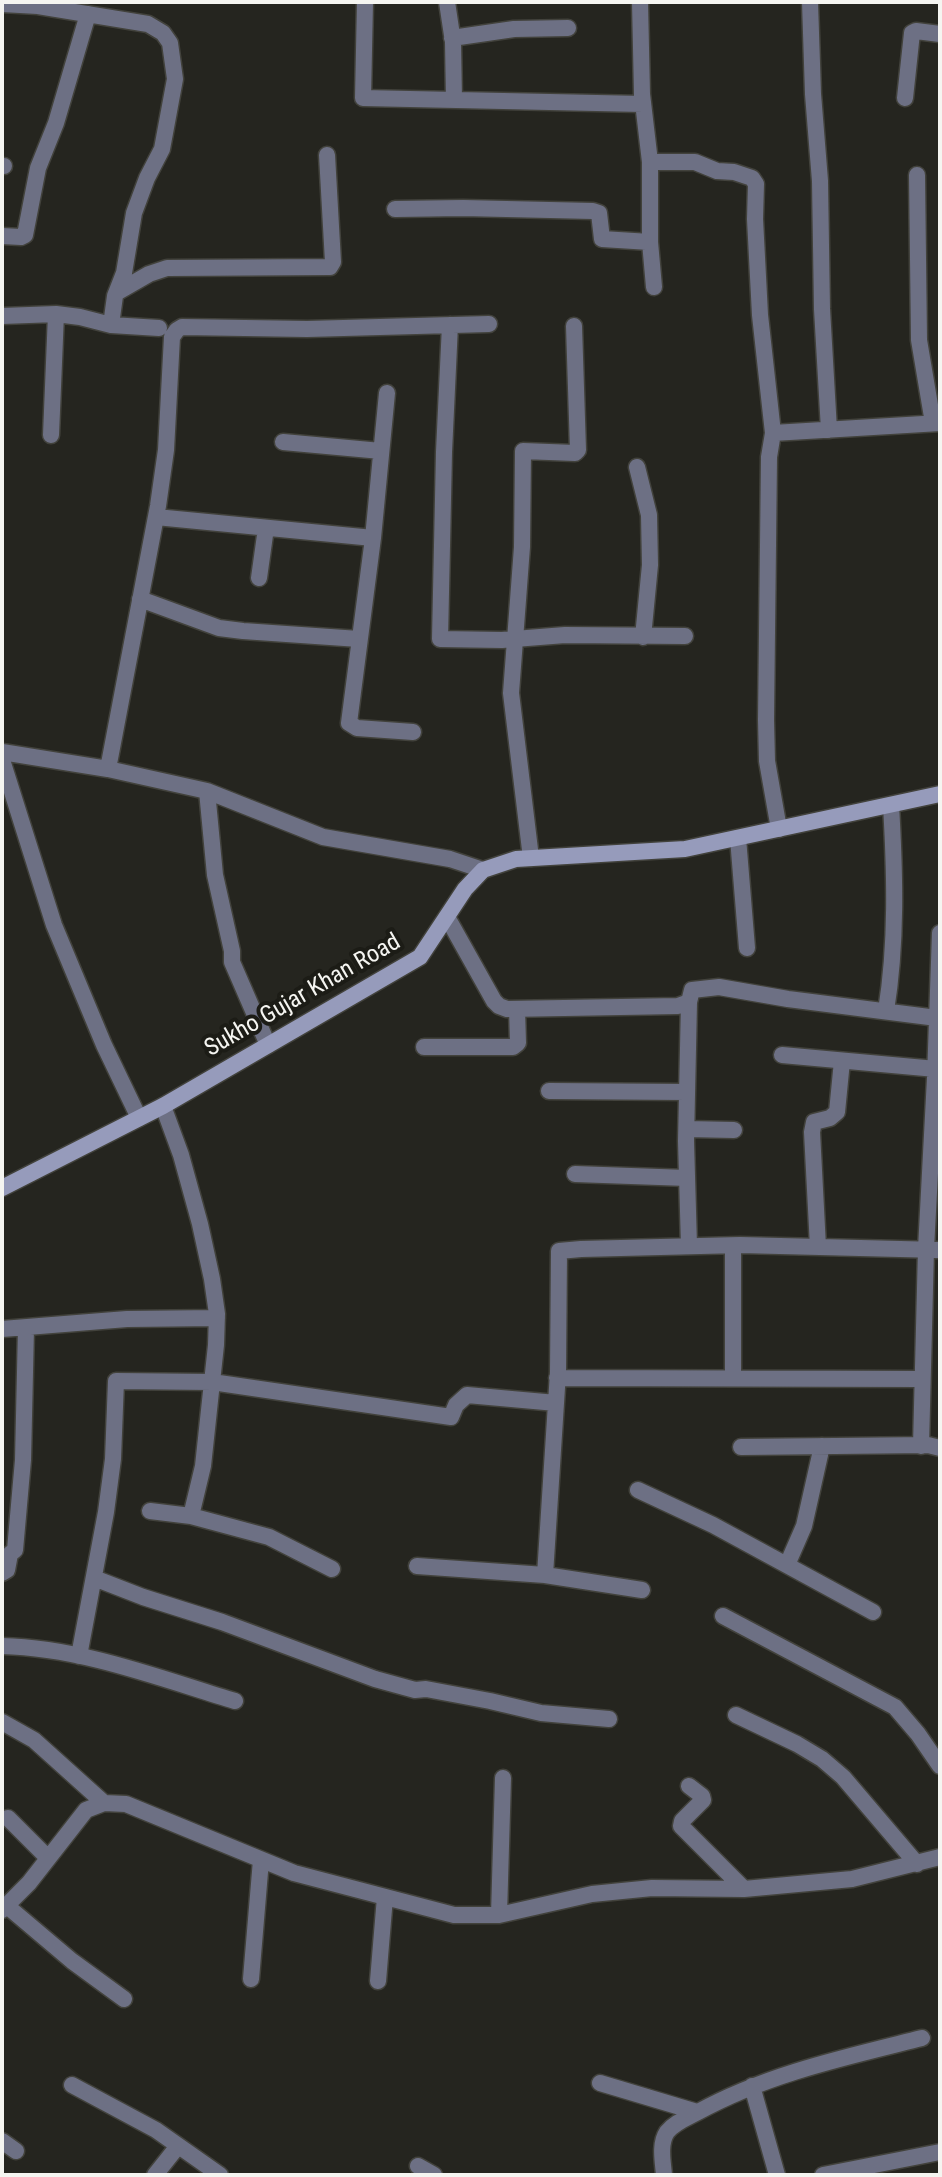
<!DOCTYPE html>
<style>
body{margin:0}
#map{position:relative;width:942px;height:2177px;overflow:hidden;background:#25251f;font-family:"Roboto Condensed",sans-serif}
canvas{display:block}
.frame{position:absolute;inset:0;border:4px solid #f5f5f1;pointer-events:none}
</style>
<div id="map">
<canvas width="942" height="2177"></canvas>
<div class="frame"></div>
</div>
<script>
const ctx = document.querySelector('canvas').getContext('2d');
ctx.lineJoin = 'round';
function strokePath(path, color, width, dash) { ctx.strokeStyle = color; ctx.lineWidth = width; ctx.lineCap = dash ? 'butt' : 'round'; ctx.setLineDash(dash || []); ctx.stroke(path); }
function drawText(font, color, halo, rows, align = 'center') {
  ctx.font = font + ' "Roboto Condensed",sans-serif'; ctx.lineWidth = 8; ctx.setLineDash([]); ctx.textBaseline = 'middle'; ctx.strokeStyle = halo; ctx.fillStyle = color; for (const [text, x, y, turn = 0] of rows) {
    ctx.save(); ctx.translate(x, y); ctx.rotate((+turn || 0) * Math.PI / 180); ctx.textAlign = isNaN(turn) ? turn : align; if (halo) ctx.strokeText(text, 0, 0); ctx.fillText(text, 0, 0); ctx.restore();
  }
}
const minor = new Path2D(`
 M 365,2 L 363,98 L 643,104
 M 447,2 L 453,42 L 454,100
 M 640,2 L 642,94 L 650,162 L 650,242 L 654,287
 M 810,2 L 813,94 L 820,181 L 822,309 L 829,430
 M 2,4 L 38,6 L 148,24 L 163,33 L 170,43 L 175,79 L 162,149 L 147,178 L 134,213 L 124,273 L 115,296 L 111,325
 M 452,38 L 514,29 L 568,28
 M 905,98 L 912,33 L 916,31 L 940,34
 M 650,162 L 695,162 L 717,171 L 734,172 L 752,178 L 756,184 L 755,219 L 760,315 L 773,433 L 769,457 L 766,720 L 767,761 L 779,829
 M 2,166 L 4,166
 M 917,175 L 919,340 L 933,423
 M 395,209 L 463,208 L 593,211 L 599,213 L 602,239 L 650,242
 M 2,236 L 21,237 L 25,235 L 38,168 L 56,123 L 88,14
 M 116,293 L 149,274 L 167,268 L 330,267 L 333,262 L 327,155
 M 2,316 L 56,314 L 80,317 L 111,325 L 159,328
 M 450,325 L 444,452 L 440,639 L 502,640 L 565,635 L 685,636
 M 387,393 L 373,538 L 349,723 L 357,728 L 413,732
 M 773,433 L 940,423
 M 51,435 L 56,314
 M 283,442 L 381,451
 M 637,467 L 649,515 L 650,565 L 643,637
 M 156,517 L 373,538
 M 259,578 L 266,528
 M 140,599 L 219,628 L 243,631 L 359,639
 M 2,752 L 108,769 L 207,791 L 323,837 L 450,859 L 483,870
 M 2,760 L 54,925 L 104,1045 L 139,1118
 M 108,769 L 158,506 L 166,450 L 172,337 L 177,330 L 182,327 L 307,329 L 489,324
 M 207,791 L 215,875 L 232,951 L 232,962 L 268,1045
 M 738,838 L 747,948
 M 531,858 L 511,693 L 522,547 L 523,451 L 575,453 L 578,450 L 574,326
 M 447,917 L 494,1001 L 499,1006 L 507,1009 L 678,1006 L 689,1002 L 692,990 L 719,987 L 788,999 L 937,1018
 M 689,1002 L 686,1141 L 689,1246
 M 886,1011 C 897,943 895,874 891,805
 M 424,1047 L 513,1047 L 518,1043 L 517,1009
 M 782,1055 L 936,1069
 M 549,1091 L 687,1092
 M 163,1106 L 181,1155 L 200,1224 L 212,1279 L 217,1314 L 216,1345 L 203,1466 L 191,1516
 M 687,1129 L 734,1130
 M 575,1174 L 687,1178
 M 733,1246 L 733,1378
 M 818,1247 L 812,1132 L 814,1122 L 830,1118 L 837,1112 L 842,1061
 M 2,1329 L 127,1319 L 217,1318
 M 557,1378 L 922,1379
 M 921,1446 L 926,1249 L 935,1078 L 940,933
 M 741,1447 L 928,1445 L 940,1448
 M 638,1490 L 713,1525 L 873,1612
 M 150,1511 L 191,1516 L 269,1537 L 332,1569
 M 787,1565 L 804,1526 L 822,1446
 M 417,1566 L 545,1575 L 642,1590
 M 2,1573 L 7,1570 L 10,1554 L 15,1550 L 23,1460 L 26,1328
 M 545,1575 L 558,1372 L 559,1251 L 581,1249 L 740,1245 L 940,1250
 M 94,1578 L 143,1597 L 222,1622 L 375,1679 L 415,1690 L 426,1689 L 490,1701 L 541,1713 L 609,1719
 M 723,1616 L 895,1707 L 918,1734 L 940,1766
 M 2,1646 C 82,1648 159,1678 235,1701
 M 79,1656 L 106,1512 L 113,1459 L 116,1381 L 212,1382 L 451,1417 L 456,1405 L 467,1395 L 556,1403
 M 736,1715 L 797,1744 L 822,1759 L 843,1777 L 917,1864
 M 2,1722 L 34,1740 L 104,1803
 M 689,1786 L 702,1796 L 703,1800 L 682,1821 L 681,1826 L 744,1889
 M 8,1818 L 48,1858
 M 7,1906 L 72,1961 L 124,1999
 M 2,1910 L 29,1883 L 86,1810 L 104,1803 L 126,1804 L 294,1873 L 454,1915 L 499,1915 L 592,1894 L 652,1888 L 744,1889 L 852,1879 L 940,1857
 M 499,1915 L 503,1778
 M 251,1979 L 261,1860
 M 378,1981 L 385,1897
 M 600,2083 L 697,2112
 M 72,2085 L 156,2130 L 220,2175
 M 752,2086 L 777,2175
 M 2,2141 L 16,2151
 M 418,2166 L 434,2175
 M 155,2175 L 178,2146
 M 664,2175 C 663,2162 659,2144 667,2132 C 675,2122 687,2118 698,2112 C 767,2074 846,2057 922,2038
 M 823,2175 L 940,2152`);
const secondary = new Path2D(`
 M 2,1188 L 163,1106 L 420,957 L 465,889 L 483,870 L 516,859 L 685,849 L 940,794`);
strokePath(minor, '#42423c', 19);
strokePath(secondary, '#42423c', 19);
strokePath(minor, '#6d7084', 16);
strokePath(secondary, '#969bbb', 16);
drawText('24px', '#f5f5f1', '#1c1c16', [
 ["Sukho Gujar Khan Road",303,996,-30]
]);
</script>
